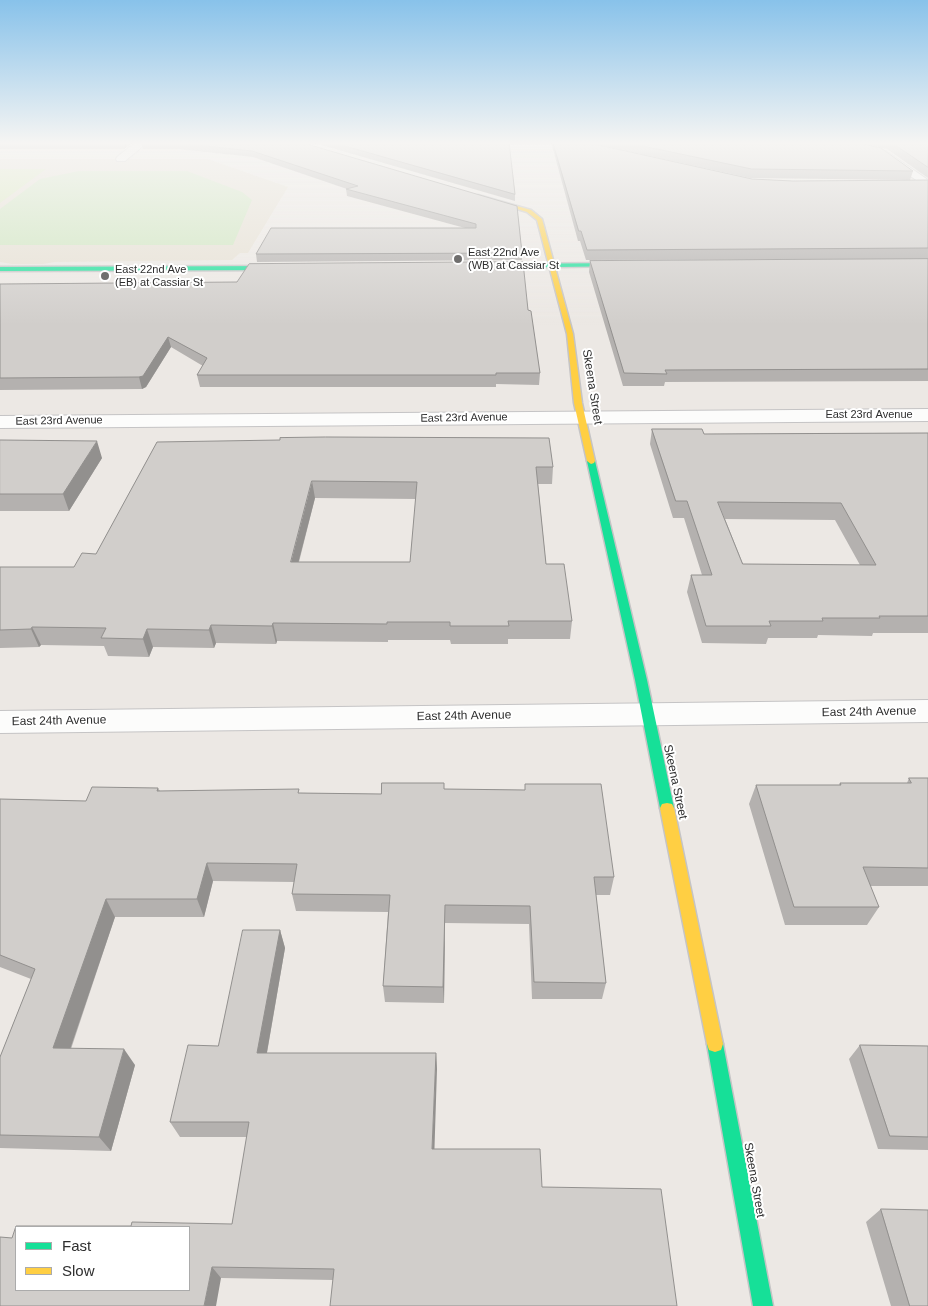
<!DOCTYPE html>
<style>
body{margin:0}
#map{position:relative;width:928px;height:1306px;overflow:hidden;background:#ece8e4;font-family:Helvetica,sans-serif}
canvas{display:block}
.legend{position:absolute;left:15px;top:1226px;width:175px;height:65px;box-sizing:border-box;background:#fff;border:1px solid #ababab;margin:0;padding:6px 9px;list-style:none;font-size:15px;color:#2e2e2e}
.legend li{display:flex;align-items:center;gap:10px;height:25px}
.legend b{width:25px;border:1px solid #ababab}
</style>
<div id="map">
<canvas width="928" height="1306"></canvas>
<ul class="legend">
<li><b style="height:6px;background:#16e098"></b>Fast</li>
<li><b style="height:6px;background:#ffcf43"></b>Slow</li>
</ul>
</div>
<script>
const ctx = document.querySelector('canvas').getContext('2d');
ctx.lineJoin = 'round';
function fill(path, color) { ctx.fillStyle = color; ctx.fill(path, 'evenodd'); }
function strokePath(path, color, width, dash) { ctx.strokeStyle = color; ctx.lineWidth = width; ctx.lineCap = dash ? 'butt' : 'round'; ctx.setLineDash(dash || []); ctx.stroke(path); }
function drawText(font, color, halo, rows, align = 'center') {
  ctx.font = font + ' Helvetica,sans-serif'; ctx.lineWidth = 4; ctx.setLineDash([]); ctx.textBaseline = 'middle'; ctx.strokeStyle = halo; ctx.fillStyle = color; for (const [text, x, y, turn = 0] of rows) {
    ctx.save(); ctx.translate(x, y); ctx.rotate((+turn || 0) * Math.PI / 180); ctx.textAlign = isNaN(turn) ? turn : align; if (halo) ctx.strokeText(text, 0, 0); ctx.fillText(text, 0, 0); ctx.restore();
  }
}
fill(new Path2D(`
 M 0,159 L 208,159 L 288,187 L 248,253 L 240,253 L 232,260 L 55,262 L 43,264 L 12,264 L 0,262 Z`), '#e6e0d3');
fill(new Path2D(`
 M 79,171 L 187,171 L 242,192 L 252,200 L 233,245 L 0,245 L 0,209 L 40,179 Z`), '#cee6be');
fill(new Path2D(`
 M 0,169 L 46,169 L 0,203 Z`), '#d9eabb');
const street = new Path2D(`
 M 136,142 L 148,142 L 125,161 L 117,161 L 116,159 L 117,157 Z
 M 826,142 L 846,142 L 886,151 L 928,180 L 928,188 L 879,155 Z
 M 928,409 L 928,421 L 0,428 L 0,416 Z
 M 928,700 L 928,722 L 0,733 L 0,711 Z`);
const fast = new Path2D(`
 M 627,263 L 629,266 L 487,268 L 484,266 L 487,264 Z
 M 0,267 L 284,266 L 287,268 L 284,270 L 0,271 Z
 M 591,458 L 595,461 L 647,680 L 674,808 L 672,812 L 667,813 L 662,812 L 660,808 L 635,680 L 587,461 Z
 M 715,1036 L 721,1038 L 723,1044 L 773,1306 L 753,1306 L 707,1044 L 709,1038 Z`);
const slow = new Path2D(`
 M 478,195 L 531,210 L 542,219 L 573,334 L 582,403 L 595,461 L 594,463 L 591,464 L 587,461 L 574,403 L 567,334 L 537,220 L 527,212 L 478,197 Z
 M 667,803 L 672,804 L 674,808 L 723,1044 L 721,1050 L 715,1052 L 709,1050 L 707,1044 L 660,808 L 662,804 Z`);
strokePath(street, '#c5c4c5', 2);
strokePath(fast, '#c5c4c5', 3);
strokePath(slow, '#c5c4c5', 3);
fill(street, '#fcfcfb');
fill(fast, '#16e098');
fill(slow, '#ffcf43');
fill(new Path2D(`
 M 0,142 L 133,142 L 124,149 L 0,149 Z
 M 300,142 L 517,206 L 522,253 L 522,260 L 257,262 L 256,254 L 465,228 L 347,196 L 346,189 L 347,189 L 253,157 L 177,149 L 143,149 L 141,143 Z
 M 311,142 L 509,142 L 515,194 L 515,201 Z
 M 551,142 L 585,142 L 752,179 L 793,181 L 928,180 L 928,259 L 586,260 L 580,241 L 578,241 Z
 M 585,142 L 855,142 L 913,171 L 910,180 L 750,178 Z
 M 856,142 L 928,142 L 928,178 L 887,149 Z
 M 928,259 L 928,381 L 665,382 L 664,386 L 623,386 L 589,272 L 590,261 Z
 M 0,284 L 528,310 L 540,373 L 539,385 L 496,384 L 496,387 L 200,387 L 197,375 L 203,366 L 171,347 L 146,387 L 142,389 L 0,390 Z
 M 652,429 L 704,434 L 928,433 L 928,633 L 873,633 L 872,636 L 818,635 L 817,638 L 768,638 L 766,644 L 702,643 L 687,592 L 691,575 L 702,575 L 684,518 L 673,518 L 650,444 ZM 725,519 L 835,520 L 860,565 L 743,564 Z
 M 0,440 L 102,458 L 69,511 L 0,511 Z
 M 157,442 L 553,467 L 552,484 L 538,484 L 546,564 L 572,621 L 570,639 L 508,639 L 508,644 L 451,644 L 450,640 L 388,640 L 388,642 L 277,641 L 276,644 L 216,643 L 214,648 L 153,647 L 149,657 L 108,656 L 104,646 L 41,645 L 39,647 L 0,648 L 0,567 L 74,567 L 96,554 ZM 315,498 L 416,499 L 410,562 L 299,562 Z
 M 909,778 L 928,778 L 928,886 L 870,886 L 879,907 L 867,925 L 785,925 L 749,804 L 756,785 L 839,785 L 840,783 L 907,783 Z
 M 525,784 L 614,877 L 610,895 L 596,895 L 606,983 L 602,999 L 532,999 L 529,924 L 445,923 L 444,1003 L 385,1002 L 383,986 L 388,912 L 296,911 L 292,894 L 294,882 L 213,881 L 204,917 L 115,917 L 71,1049 L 135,1065 L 111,1151 L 0,1148 L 0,1057 L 31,979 L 0,967 L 0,799 L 86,801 L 158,788 L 160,791 L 381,794 L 444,789 L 525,790 Z
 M 280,930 L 285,948 L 267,1053 L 436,1053 L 437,1069 L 333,1280 L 221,1278 L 12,1238 L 131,1226 L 232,1224 L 247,1137 L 180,1137 L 170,1122 L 218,1046 Z
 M 860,1045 L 928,1046 L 928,1150 L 878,1149 L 849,1059 Z
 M 881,1209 L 928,1306 L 891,1306 L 866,1222 Z`), '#b4b1af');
fill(new Path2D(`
 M 124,142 L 133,142 L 124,149 L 123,143 Z
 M 168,337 L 171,347 L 146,387 L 142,389 L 139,377 Z
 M 97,441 L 102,458 L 69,511 L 63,494 Z
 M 312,481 L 315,498 L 294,579 L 291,562 Z
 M 273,623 L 277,641 L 276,644 L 272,626 Z
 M 211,625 L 216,643 L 214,648 L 209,630 Z
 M 32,627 L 41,645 L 39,647 L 31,629 Z
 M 147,629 L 153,647 L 149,657 L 143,639 Z
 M 207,863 L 213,881 L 204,917 L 197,899 Z
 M 106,899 L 115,917 L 65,1064 L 53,1048 Z
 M 445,905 L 445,923 L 444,1003 L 443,987 Z
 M 280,930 L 285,948 L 264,1069 L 257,1053 Z
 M 124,1049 L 135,1065 L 111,1151 L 99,1137 Z
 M 436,1053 L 437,1069 L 434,1163 L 432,1149 Z
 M 212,1267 L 221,1278 L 216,1306 L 204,1306 Z`), '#92908e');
const building = new Path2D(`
 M 0,142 L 124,142 L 0,143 Z
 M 142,142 L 300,142 L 517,206 L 522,253 L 256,254 L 271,228 L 476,228 L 476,224 L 346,189 L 358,186 L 252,151 L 176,143 L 141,143 Z
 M 331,142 L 509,142 L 515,194 Z
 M 553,142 L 585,142 L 752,179 L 793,181 L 928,180 L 928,248 L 587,250 L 581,231 L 579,231 Z
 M 624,142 L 855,142 L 881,148 L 913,171 L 752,169 Z
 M 891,142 L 928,142 L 928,167 Z
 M 928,259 L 928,369 L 665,370 L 667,374 L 624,373 L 590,261 Z
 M 523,262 L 528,310 L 531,311 L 540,373 L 496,373 L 496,375 L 197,375 L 207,358 L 168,337 L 143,376 L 139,377 L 0,378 L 0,284 L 237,282 L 249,264 Z
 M 652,429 L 702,429 L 704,434 L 928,433 L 928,616 L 879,616 L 880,618 L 822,618 L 823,621 L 769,621 L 771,626 L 706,626 L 691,575 L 712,575 L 687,501 L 676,501 ZM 718,502 L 841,503 L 876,565 L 743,564 Z
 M 326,437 L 549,438 L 553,467 L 536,467 L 546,564 L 564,564 L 572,621 L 508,621 L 509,626 L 450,626 L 450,622 L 387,622 L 387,624 L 273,623 L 272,626 L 211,625 L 209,630 L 147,629 L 143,639 L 101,638 L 106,628 L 32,627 L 31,629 L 0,630 L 0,567 L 74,567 L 82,553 L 96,554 L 157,442 L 280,440 L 280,438 ZM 312,481 L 417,482 L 410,562 L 291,562 Z
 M 0,440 L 97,441 L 63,494 L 0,494 Z
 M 909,778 L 928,778 L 928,868 L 863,867 L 879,907 L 794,907 L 756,785 L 841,785 L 840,783 L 911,783 Z
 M 382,783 L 444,783 L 444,789 L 525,790 L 525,784 L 601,784 L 614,877 L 594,877 L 606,983 L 534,982 L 530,906 L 445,905 L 443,987 L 383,986 L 390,895 L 292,894 L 297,864 L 207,863 L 197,899 L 106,899 L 53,1048 L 124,1049 L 99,1137 L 0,1135 L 0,1057 L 35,969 L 0,955 L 0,799 L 86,801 L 92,787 L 158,788 L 157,791 L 299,789 L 298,793 L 381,794 Z
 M 243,930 L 280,930 L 257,1053 L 436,1053 L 432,1149 L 540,1149 L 542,1187 L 661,1189 L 677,1306 L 330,1306 L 334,1269 L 212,1267 L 204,1306 L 0,1306 L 0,1237 L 12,1238 L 16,1226 L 131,1226 L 132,1222 L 232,1224 L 249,1122 L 170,1122 L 188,1045 L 218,1046 ZM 16,1227 L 189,1227 L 189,1290 L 16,1290 Z
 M 860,1045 L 928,1046 L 928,1137 L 890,1136 Z
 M 881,1209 L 928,1210 L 928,1306 L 910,1306 Z`);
fill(building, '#d1cecb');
strokePath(building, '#92908e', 1);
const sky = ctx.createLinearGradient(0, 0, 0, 325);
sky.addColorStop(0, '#88c2ea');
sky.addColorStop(0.44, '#f6f5f3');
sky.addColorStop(1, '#f6f5f300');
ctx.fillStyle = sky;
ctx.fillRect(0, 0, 928, 325);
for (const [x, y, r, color] of [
 [458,259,5,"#706f6e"],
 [105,276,5,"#706f6e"]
]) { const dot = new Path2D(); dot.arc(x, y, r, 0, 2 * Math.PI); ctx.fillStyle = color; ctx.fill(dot); strokePath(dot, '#fff', 2); }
drawText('11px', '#2e2e2e', '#fff', [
 ["East 22nd Ave",468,253],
 ["(WB) at Cassiar St",468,266],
 ["East 22nd Ave",115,270],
 ["(EB) at Cassiar St",115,283]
], 'left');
drawText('11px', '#2e2e2e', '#fff', [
 ["East 23rd Avenue",869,415],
 ["East 23rd Avenue",464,418,-1],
 ["East 23rd Avenue",59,421,-1]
]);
drawText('12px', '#2e2e2e', '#fff', [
 ["Skeena Street",592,387,81],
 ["East 24th Avenue",869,712,-1],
 ["East 24th Avenue",464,716,-1],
 ["East 24th Avenue",59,721,-1],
 ["Skeena Street",675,782,78],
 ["Skeena Street",754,1180,80]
]);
</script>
